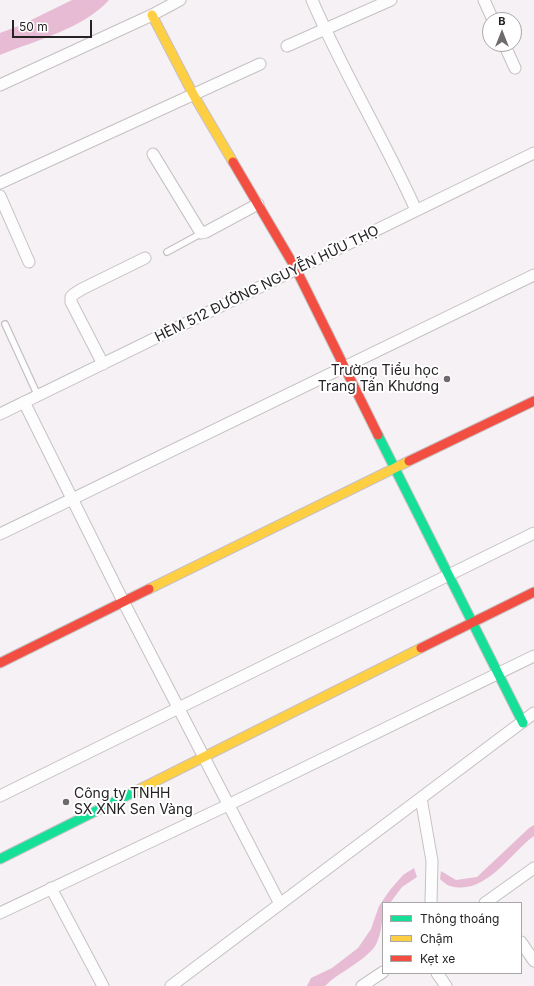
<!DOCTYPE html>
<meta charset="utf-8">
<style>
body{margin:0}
#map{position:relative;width:534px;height:986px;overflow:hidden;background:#f6f1f4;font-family:Inter,sans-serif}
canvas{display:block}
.legend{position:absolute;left:382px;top:902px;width:140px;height:72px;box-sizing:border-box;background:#fff;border:1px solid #a8a7a8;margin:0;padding:5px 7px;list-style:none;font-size:12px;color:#262325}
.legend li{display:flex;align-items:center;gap:8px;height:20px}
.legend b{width:20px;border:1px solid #a8a7a8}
.north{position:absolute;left:482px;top:12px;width:40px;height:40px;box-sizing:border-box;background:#fff;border:1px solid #a8a7a8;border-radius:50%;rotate:0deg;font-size:11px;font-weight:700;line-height:16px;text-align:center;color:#262325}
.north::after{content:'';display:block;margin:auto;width:14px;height:18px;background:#6f6b6d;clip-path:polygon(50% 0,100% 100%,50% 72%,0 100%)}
.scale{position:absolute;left:12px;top:20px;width:80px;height:18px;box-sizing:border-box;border:2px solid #262325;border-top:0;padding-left:5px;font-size:12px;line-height:14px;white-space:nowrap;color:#262325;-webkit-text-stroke:3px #fff;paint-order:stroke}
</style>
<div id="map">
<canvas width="534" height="986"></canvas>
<ul class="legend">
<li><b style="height:5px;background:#16e098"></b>Thông thoáng</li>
<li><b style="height:5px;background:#ffcf43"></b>Chậm</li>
<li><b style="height:5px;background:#f24e42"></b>Kẹt xe</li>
</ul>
<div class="north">B</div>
<div class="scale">50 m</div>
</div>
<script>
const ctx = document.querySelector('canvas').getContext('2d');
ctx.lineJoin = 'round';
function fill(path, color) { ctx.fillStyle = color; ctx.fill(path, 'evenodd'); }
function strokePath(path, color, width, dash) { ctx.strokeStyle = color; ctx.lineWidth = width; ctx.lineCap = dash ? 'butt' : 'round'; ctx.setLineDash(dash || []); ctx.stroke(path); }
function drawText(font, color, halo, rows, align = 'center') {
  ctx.font = font + ' Inter,sans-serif'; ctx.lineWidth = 4; ctx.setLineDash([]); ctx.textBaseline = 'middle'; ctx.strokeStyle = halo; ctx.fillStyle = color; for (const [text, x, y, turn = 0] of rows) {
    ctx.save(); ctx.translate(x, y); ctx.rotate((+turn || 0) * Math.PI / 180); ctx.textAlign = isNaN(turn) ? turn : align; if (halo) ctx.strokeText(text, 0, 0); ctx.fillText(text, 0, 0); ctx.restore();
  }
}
fill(new Path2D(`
 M 72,0 L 109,0 C 83,29 36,40 0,55 L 0,33 L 21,25 Z
 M 534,825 L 534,836 C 510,853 486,896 450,886 C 447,885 443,882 440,879 L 441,871 L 456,880 L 477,877 L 529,828 Z
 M 414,868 L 417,877 L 402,887 L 390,903 L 383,903 C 383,916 382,940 372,950 C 358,965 339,972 325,986 L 307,986 L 311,978 L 332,968 L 358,948 L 371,929 L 379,906 L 390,890 L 403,875 Z`), '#e7bbd4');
const lane = new Path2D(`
 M 167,252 L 202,233
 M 5,324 L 38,396`);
const street = new Path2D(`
 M 312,0 C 343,72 384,139 416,210
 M 484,0 L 493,20
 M 504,44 L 515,68
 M 287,46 L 391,0
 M 0,85 L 152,15 L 180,0
 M 153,154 L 201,233 L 206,232 L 258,204
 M 0,183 L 260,64
 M 0,196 L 29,262
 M 103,364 L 71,302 L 71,297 L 74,294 L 82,289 L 145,258
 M 24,402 L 123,601 L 280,904
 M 0,414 L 534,153
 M 0,534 L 534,275
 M 0,796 L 534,533
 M 421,798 L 432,861 L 431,903
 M 51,888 L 103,986
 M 485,903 L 534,868
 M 0,913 L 228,805 L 534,656
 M 521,942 L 534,961
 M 437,973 L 446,986
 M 171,986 L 534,713
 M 362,986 L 383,972`);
const fast = new Path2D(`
 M 378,435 L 523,723
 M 0,859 L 136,791`);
const slow = new Path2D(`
 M 152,15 L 193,94 L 233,162
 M 149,589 L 409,461
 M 136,791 L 421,648`);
const jam = new Path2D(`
 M 233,162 L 296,269 L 378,435
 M 409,461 L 534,401
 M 421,648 L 534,592
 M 0,663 L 149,589`);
strokePath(lane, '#c5c1c3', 8);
strokePath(street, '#c5c1c3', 13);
strokePath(fast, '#c5c1c3', 11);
strokePath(slow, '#c5c1c3', 11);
strokePath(jam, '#c5c1c3', 11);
strokePath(lane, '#fefdfd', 5.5);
strokePath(street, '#fefdfd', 11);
strokePath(fast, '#16e098', 9);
strokePath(slow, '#ffcf43', 9);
strokePath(jam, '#f24e42', 9);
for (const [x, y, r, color] of [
 [447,379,4,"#6f6b6d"],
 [66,802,4,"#6f6b6d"]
]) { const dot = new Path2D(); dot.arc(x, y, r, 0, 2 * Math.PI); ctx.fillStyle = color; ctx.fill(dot); strokePath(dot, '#fff', 1.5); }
drawText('14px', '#262325', '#fff', [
 ["HẺM 512 ĐƯỜNG NGUYỄN HỮU THỌ",267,284,-26]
]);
drawText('14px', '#262325', '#fff', [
 ["Trường Tiểu học",439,371],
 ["Trang Tấn Khương",439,387],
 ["Công ty TNHH",74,794,"left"],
 ["SX XNK Sen Vàng",74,810,"left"]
], 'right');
</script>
